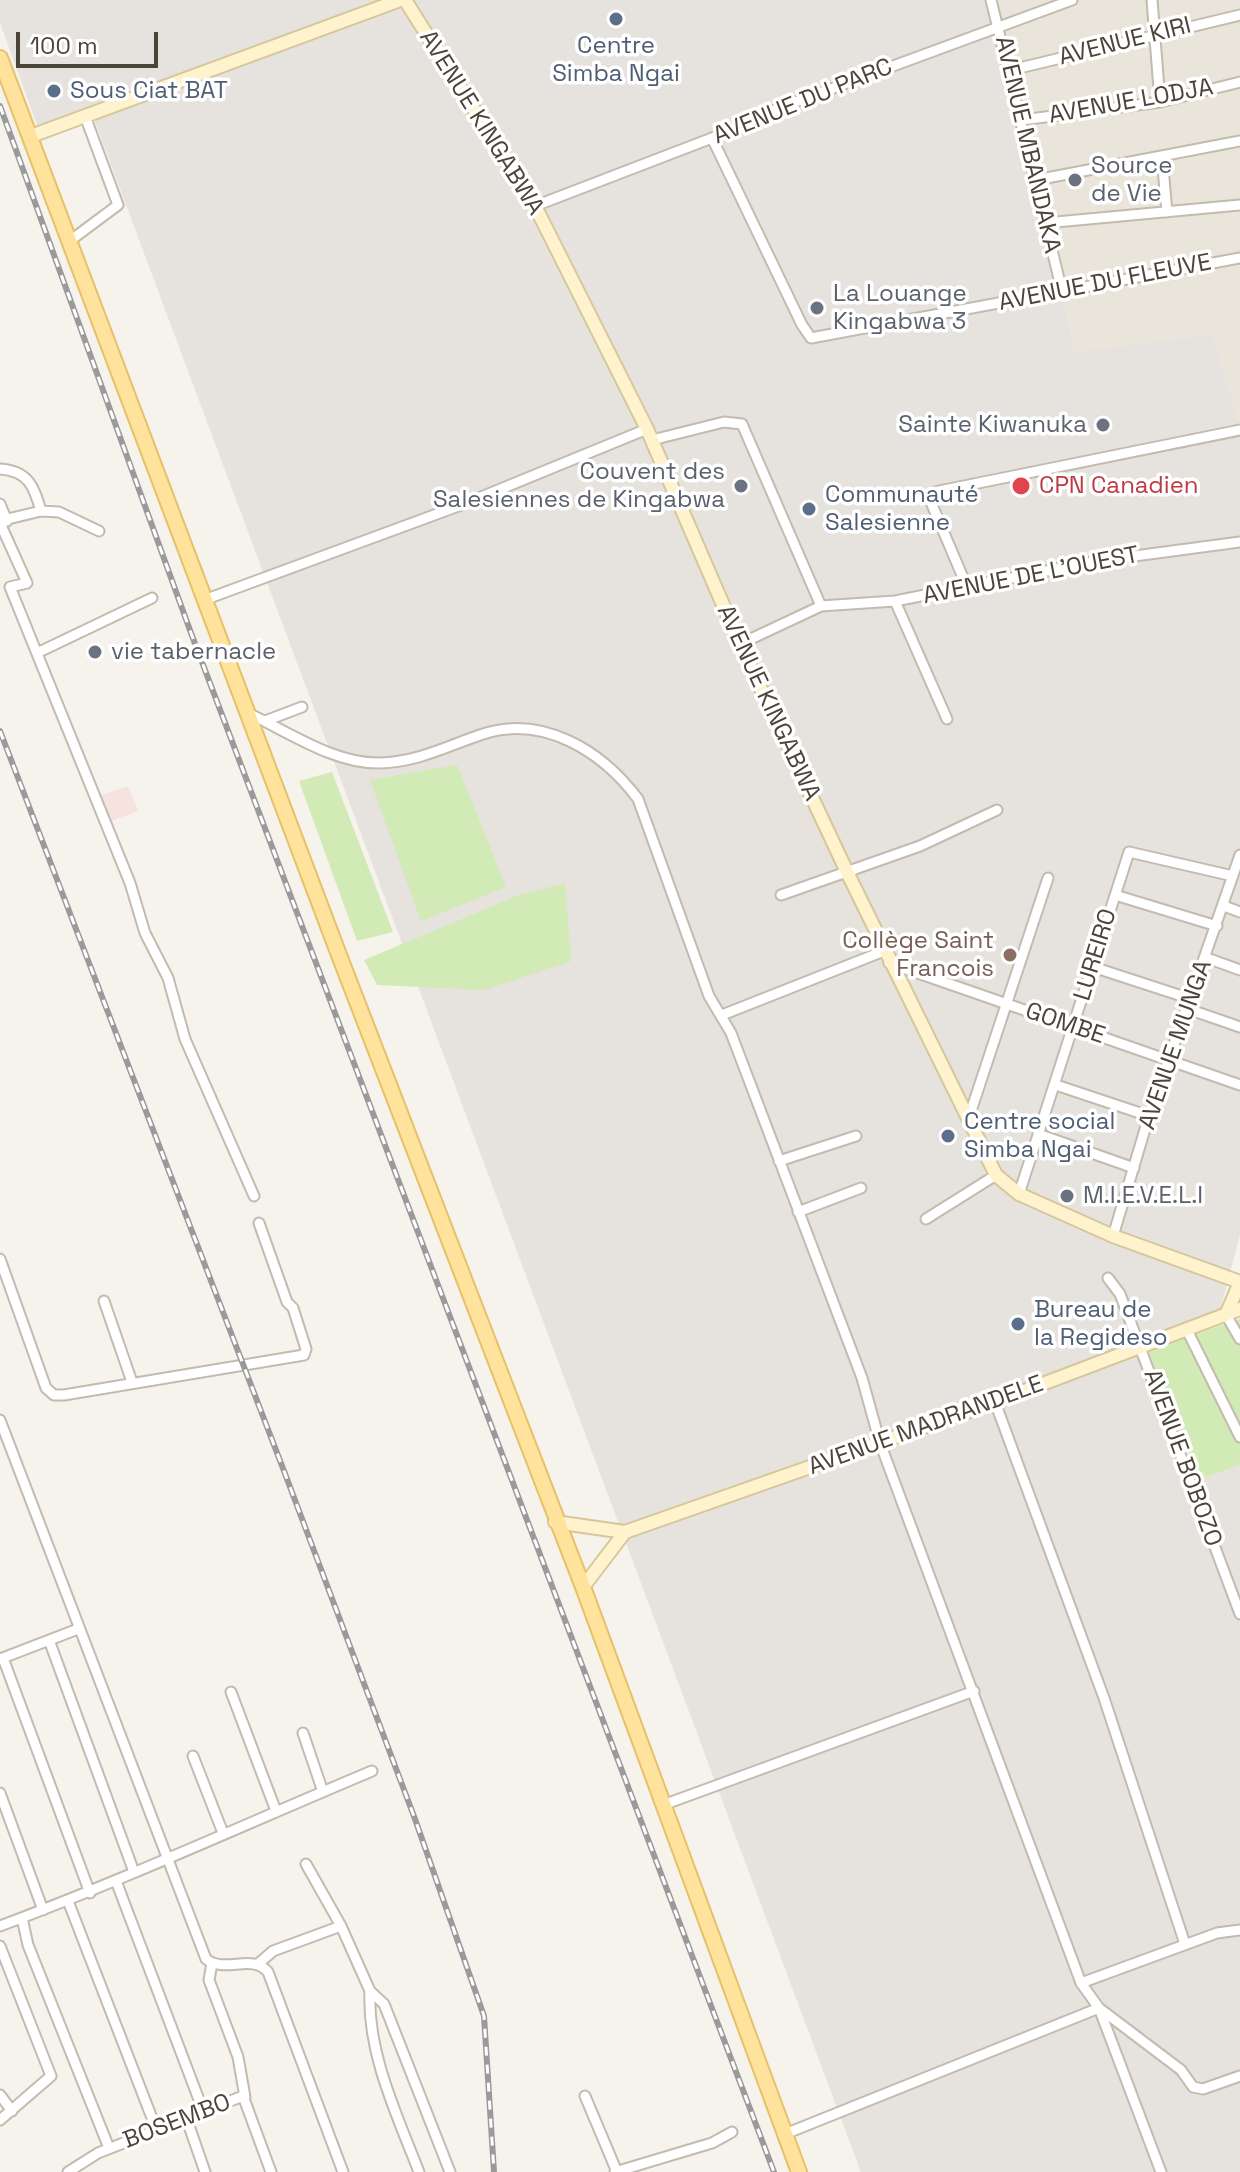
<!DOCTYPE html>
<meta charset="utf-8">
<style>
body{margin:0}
#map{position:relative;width:1240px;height:2172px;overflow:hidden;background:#f6f3ec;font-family:"Space Grotesk",sans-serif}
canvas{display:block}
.scale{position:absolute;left:16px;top:32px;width:142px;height:36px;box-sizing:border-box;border:4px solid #4b4439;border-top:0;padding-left:10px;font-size:24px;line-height:28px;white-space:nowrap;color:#4b4439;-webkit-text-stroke:6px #fff;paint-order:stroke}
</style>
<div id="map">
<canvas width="1240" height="2172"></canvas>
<div class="scale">100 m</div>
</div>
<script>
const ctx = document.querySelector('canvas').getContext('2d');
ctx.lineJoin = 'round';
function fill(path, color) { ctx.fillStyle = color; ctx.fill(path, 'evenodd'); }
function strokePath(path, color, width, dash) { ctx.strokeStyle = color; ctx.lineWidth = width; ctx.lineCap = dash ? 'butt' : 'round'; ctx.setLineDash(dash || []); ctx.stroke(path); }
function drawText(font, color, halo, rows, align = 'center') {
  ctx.font = font + ' "Space Grotesk",sans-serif'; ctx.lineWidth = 7; ctx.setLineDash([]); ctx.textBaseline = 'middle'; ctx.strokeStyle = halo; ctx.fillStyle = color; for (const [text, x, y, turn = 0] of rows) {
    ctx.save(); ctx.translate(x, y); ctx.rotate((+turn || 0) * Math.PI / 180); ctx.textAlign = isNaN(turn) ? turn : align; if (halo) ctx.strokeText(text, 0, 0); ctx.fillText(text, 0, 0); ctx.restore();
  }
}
fill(new Path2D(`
 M 993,0 L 1240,0 L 1240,423 L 1212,334 L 1075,351 Z`), '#eae5da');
fill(new Path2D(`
 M 0,0 L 993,0 L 1075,351 L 1212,334 L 1240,423 L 1240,1235 L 1216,1325 L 1148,1350 L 1198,1480 L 1240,1465 L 1240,2172 L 861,2172 L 92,114 L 40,133 L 0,23 Z`), '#e6e2dd');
fill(new Path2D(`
 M 128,786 L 138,811 L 109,822 L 98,796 Z`), '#f6e3e0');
fill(new Path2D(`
 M 457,765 L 506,887 L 421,921 L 370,780 Z
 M 332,772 L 393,932 L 357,941 L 299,781 Z
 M 565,883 L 571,961 L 484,990 L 377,985 L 364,960 L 519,895 Z
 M 1240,1319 L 1240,1465 L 1198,1480 L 1148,1350 Z`), '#d2eab5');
const street = new Path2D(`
 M 991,0 L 1062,291
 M 1152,0 L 1160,102
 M 1011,70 L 1240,15
 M 1022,120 L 1160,102 L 1240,82
 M 712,138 L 802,325 L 811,338 L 1240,258
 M 1162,157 L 1167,212
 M 1036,180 L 1240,141
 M 535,206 L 712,138 L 782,107 L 1072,0
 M 1045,223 L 1240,205
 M 71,240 L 118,205 L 85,116
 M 652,440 L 724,422 L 742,424 L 821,606
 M 0,469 C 29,471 34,487 41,511
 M 0,504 L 7,521
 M 0,521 L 41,511 L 59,512 L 99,531
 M 0,523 L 27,583 L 10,587 L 130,883 L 145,933 L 168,978 L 185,1039 L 254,1196
 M 967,587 L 930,500 L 934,492 L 1240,430
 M 204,600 L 464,504 L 647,429
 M 895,601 L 947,719
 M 740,644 L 821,606 L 895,601 L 1097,561 L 1240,542
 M 37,653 L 152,598
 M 250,714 C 290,733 335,764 380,763 C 417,762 445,747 480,735 C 542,713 602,751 638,799 L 709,996 L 731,1033 L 862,1378 L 880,1443 L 1081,1983 L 1099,2008 L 1161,2172
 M 265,721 L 302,707
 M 781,895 L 920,846 L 997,810
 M 1115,895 L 1217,926
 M 1224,906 L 1240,912
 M 1207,958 L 1240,970
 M 889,963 L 1240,1085
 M 1093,967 L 1191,999
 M 1188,1009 L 1240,1027
 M 722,1015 L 884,951
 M 1056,1085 L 1149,1116
 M 969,1117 L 1048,878
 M 1038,1134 L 1134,1168
 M 779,1161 L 856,1136
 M 1019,1194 L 1129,852 L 1233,876
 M 798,1212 L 861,1188
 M 926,1219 L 996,1175
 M 1113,1236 L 1149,1116 L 1240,855
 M 0,1259 L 46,1388 L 54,1395 L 64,1395 L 304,1355 L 306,1349 L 293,1308 L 287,1302 L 259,1223
 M 1108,1278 L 1120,1294 L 1240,1614
 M 104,1301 L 132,1382
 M 1226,1315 L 1240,1339
 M 1187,1330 L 1240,1437
 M 995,1402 L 1104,1698 L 1185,1944
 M 0,1420 L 206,1959 C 225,1974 252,1953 268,1972 L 343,2172
 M 49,1640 L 134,1872
 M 3,1658 L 90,1893
 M 0,1659 L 78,1629
 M 231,1692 L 276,1811
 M 303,1733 L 323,1792
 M 193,1756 L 223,1833
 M 0,1793 L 43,1910
 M 663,1805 L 974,1691
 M 306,1864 L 341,1926
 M 116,1881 L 204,2113
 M 68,1901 L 157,2131
 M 22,1918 L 28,1945 L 109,2148
 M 0,1926 C 126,1879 248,1823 372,1771
 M 0,1946 L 51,2076 L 0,2120
 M 212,1963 L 209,1980 L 238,2057 L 245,2097
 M 258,1964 L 273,1951 L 341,1926 L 370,1991 L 384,2004 L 450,2172
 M 1081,1983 L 1217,1933 L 1240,1930
 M 370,1991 C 367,2053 397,2115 419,2172
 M 0,2095 L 12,2111
 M 585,2096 L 617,2172
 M 187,2120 L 205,2172
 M 785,2134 L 1099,2008 L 1181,2070 L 1193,2087 L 1203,2089 L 1240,2076
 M 68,2172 L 98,2153 L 243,2096 L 271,2172
 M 615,2172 L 712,2143 L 732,2132`);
const secondary = new Path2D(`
 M 405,0 L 535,206 L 647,429 L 740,644 L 847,872 L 996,1175 L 1019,1194 L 1113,1236 L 1240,1282
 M 31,136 L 400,0
 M 1226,1315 L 1240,1282
 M 555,1522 L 625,1532 L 995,1402 L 1240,1309
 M 583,1587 L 625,1532`);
const primary = new Path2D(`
 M 0,58 L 339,955 L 583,1587 L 799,2172`);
strokePath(street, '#c2bbae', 13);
strokePath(secondary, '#d6c79b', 16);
strokePath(primary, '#e6c16a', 18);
strokePath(street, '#fff', 9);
strokePath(secondary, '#fff3cd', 12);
strokePath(primary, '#ffe39c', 14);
const rail = new Path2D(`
 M 0,106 L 191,633 L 774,2172
 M 0,731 L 284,1471 L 415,1819 L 484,2016 L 494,2172`);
strokePath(rail, '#9a9a9a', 6);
strokePath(rail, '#fff', 3, [9]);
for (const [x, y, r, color] of [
 [616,19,8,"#5c6f8a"],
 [54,91,8,"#5c6f8a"],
 [1075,180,8,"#6b7280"],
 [817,308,8,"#6b7280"],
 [1103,425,8,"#6b7280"],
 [741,486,8,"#6b7280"],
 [1021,486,10,"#e0444e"],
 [809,509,8,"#5c6f8a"],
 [95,652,8,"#6b7280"],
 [1010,955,8,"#8d6e63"],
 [948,1136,8,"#5c6f8a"],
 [1067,1196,8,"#6b7280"],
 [1018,1324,8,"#5c6f8a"]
]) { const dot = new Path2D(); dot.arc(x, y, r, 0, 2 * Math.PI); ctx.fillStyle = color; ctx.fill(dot); strokePath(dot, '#fff', 3); }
drawText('24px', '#4b4439', '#fff', [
 ["AVENUE KIRI",1125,42,-14],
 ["AVENUE DU PARC",803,102,-22],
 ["AVENUE LODJA",1131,102,-10],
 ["AVENUE KINGABWA",481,123,58],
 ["AVENUE MBANDAKA",1027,145,77],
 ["AVENUE DU FLEUVE",1105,283,-11],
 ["AVENUE DE L'OUEST",1031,576,-11],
 ["AVENUE KINGABWA",768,703,65],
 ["LUREIRO",1096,955,-73],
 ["GOMBE",1065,1024,19],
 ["AVENUE MUNGA",1176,1045,-71],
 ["AVENUE MADRANDELE",926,1426,-20],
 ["AVENUE BOBOZO",1182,1458,70],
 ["BOSEMBO",177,2122,-21]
]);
drawText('24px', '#4e5e75', '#fff', [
 ["Centre",616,46,"center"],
 ["Simba Ngai",616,74,"center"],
 ["Sous Ciat BAT",70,91],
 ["Communauté",825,495],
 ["Salesienne",825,523],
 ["Centre social",964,1122],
 ["Simba Ngai",964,1150],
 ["Bureau de",1034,1310],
 ["la Regideso",1034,1338]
], 'left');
drawText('24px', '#5b616d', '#fff', [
 ["Source",1091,166],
 ["de Vie",1091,194],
 ["La Louange",833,294],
 ["Kingabwa 3",833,322],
 ["Sainte Kiwanuka",1087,425,"right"],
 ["Couvent des",725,472,"right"],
 ["Salesiennes de Kingabwa",725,500,"right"],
 ["vie tabernacle",111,652],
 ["M.I.E.V.E.L.I",1083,1196]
], 'left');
drawText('24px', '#be3a42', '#fff', [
 ["CPN Canadien",1039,486]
], 'left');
drawText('24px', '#785e54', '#fff', [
 ["Collège Saint",994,941],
 ["Francois",994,969]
], 'right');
</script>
